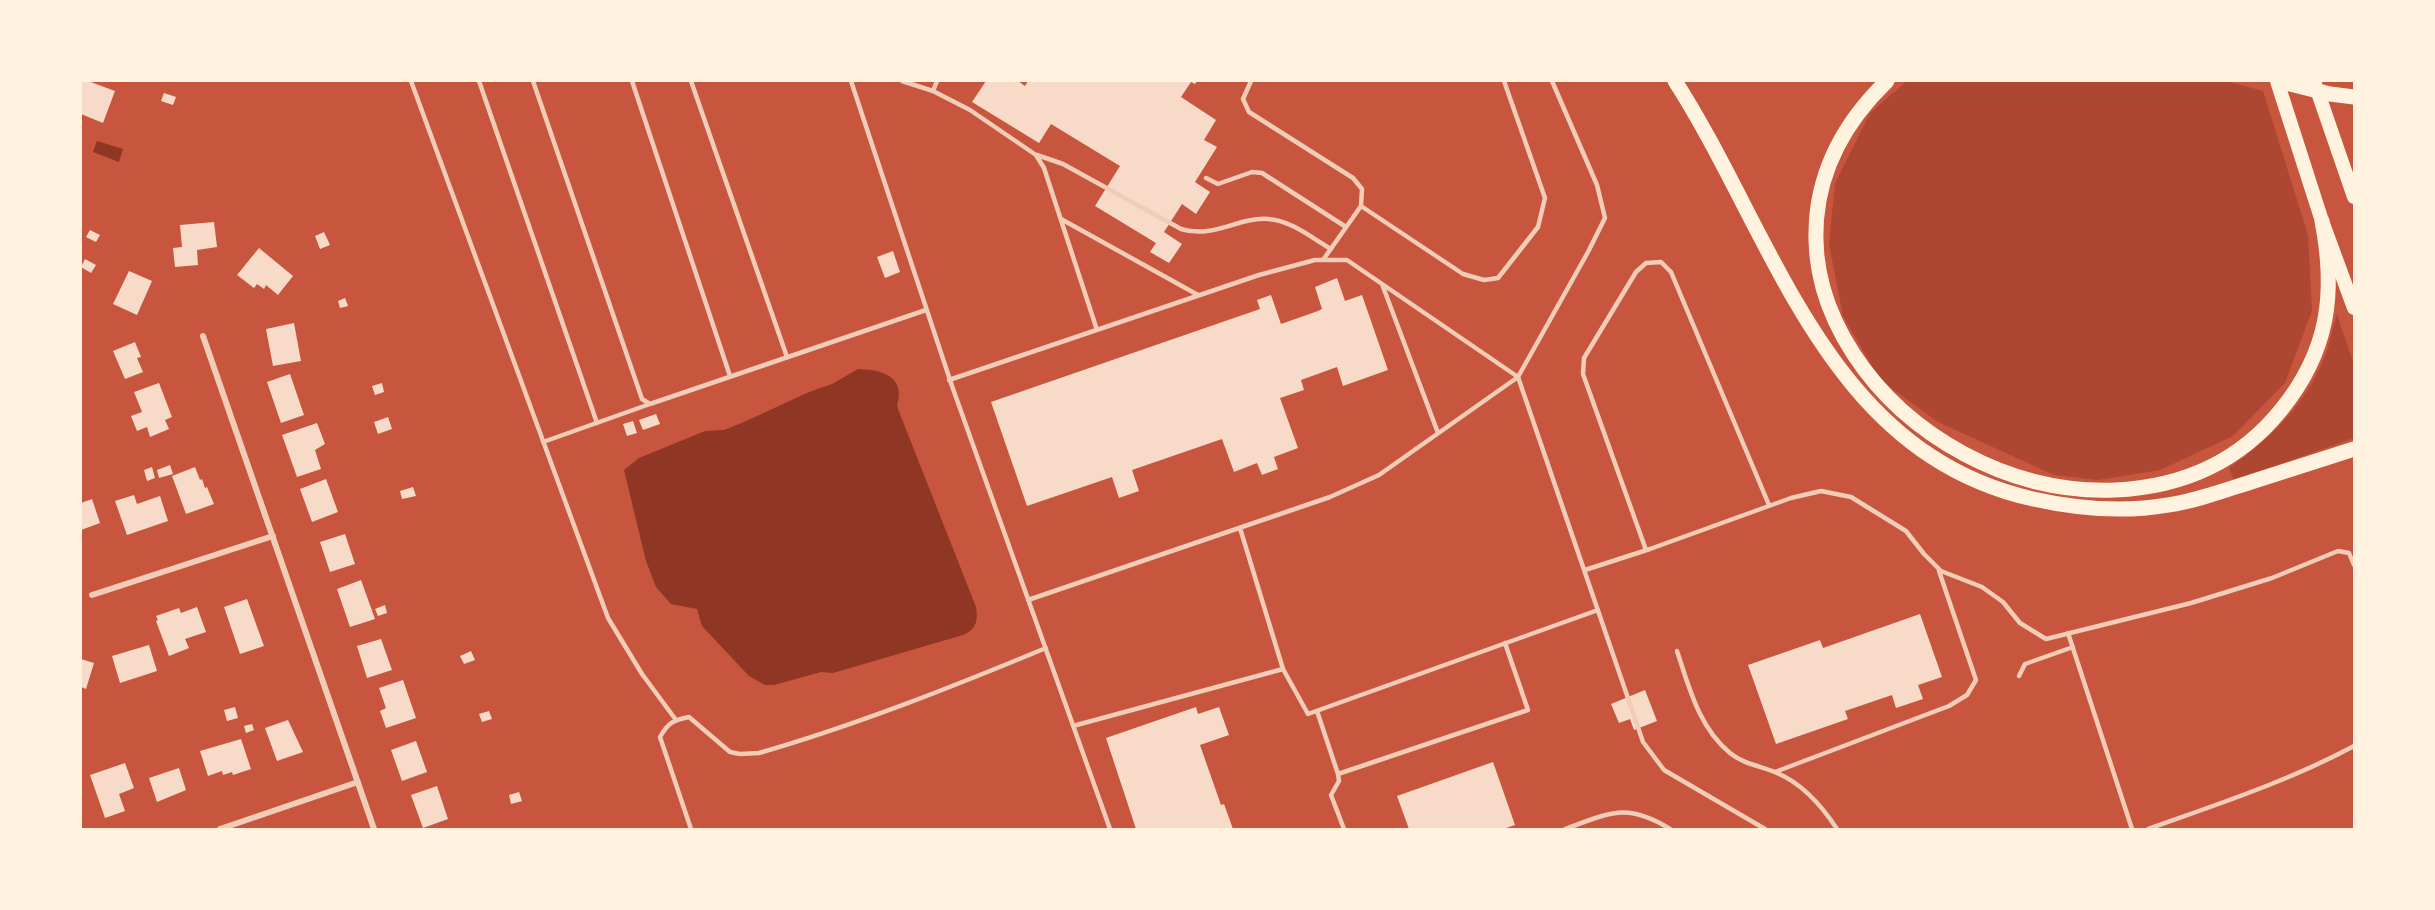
<!DOCTYPE html>
<style>
body{margin:0}
#map{position:relative;width:2435px;height:910px;overflow:hidden;background:#c8553d;font-family:Jost,sans-serif}
canvas{display:block}
.frame{position:absolute;inset:0;border:82px solid #fff3e0;pointer-events:none}
</style>
<div id="map">
<canvas width="2435" height="910"></canvas>
<div class="frame"></div>
</div>
<script>
const ctx = document.querySelector('canvas').getContext('2d');
ctx.lineJoin = 'round';
function fill(path, color) { ctx.fillStyle = color; ctx.fill(path, 'evenodd'); }
function strokePath(path, color, width, dash) { ctx.strokeStyle = color; ctx.lineWidth = width; ctx.lineCap = dash ? 'butt' : 'round'; ctx.setLineDash(dash || []); ctx.stroke(path); }
fill(new Path2D(`
 M 1907,81 L 2226,81 L 2263,91 L 2308,235 L 2312,311 L 2285,383 L 2233,436 L 2160,470 L 2098,480 L 2054,475 L 1938,422 L 1880,380 L 1843,316 L 1829,244 L 1835,183 L 1870,113 Z
 M 2337,315 L 2354,364 L 2354,438 L 2234,480 L 2229,468 C 2272,438 2309,401 2327,351 C 2331,339 2333,326 2337,315 Z`), '#ae4732');
fill(new Path2D(`
 M 97,141 L 123,149 L 119,162 L 93,152 Z
 M 858,369 C 875,370 899,372 899,395 C 899,400 896,403 898,409 L 976,607 C 978,620 977,629 963,635 L 833,673 L 821,672 L 774,685 L 765,685 L 749,676 L 702,626 L 697,609 L 671,604 L 656,587 L 646,561 L 624,470 L 639,458 L 705,431 L 724,430 L 744,422 L 809,392 L 832,384 Z`), '#8f3625');
fill(new Path2D(`
 M 81,81 L 88,81 L 115,91 L 103,123 L 81,114 Z
 M 986,81 L 1018,81 L 1025,86 L 1028,81 L 1197,81 L 1195,84 L 1191,82 L 1181,97 L 1216,120 L 1204,140 L 1217,147 L 1195,182 L 1210,192 L 1196,214 L 1182,204 L 1164,232 L 1182,244 L 1169,263 L 1150,252 L 1156,243 L 1095,206 L 1120,166 L 1051,124 L 1039,143 L 972,102 Z
 M 164,93 L 176,97 L 173,105 L 161,101 Z
 M 214,222 L 217,247 L 197,250 L 198,265 L 175,267 L 173,248 L 182,247 L 180,225 Z
 M 90,230 L 100,235 L 96,242 L 86,237 Z
 M 324,232 L 330,245 L 320,249 L 315,236 Z
 M 259,248 L 293,276 L 278,295 L 266,285 L 264,289 L 257,284 L 254,288 L 237,275 Z
 M 893,251 L 900,272 L 885,278 L 877,257 Z
 M 85,259 L 96,265 L 91,273 L 81,267 Z
 M 129,271 L 152,281 L 137,315 L 113,304 Z
 M 1337,278 L 1345,301 L 1362,295 L 1388,370 L 1343,386 L 1337,367 L 1301,380 L 1304,390 L 1280,398 L 1298,448 L 1274,457 L 1278,469 L 1262,475 L 1257,463 L 1234,472 L 1222,439 L 1132,470 L 1139,491 L 1119,498 L 1112,477 L 1027,506 L 991,402 L 1260,309 L 1257,300 L 1271,295 L 1281,324 L 1318,311 L 1322,309 L 1315,287 Z
 M 345,298 L 348,306 L 340,308 L 338,301 Z
 M 294,323 L 301,361 L 273,366 L 266,329 Z
 M 135,342 L 141,357 L 137,358 L 143,372 L 125,379 L 113,351 Z
 M 290,374 L 304,415 L 281,423 L 267,382 Z
 M 159,383 L 172,417 L 165,420 L 169,429 L 150,437 L 147,427 L 137,431 L 131,416 L 142,412 L 134,392 Z
 M 382,383 L 384,392 L 375,395 L 372,386 Z
 M 656,414 L 660,424 L 643,430 L 639,420 Z
 M 388,417 L 392,429 L 378,434 L 374,422 Z
 M 633,421 L 637,433 L 627,436 L 623,424 Z
 M 317,423 L 325,444 L 315,450 L 321,469 L 297,477 L 282,435 Z
 M 170,465 L 173,474 L 159,478 L 157,470 Z
 M 152,467 L 155,478 L 147,481 L 144,470 Z
 M 195,467 L 200,480 L 202,479 L 205,488 L 207,487 L 214,504 L 186,514 L 172,476 Z
 M 326,479 L 338,512 L 312,522 L 300,489 Z
 M 413,487 L 416,496 L 402,499 L 400,491 Z
 M 134,495 L 137,504 L 160,496 L 168,521 L 127,535 L 115,501 Z
 M 92,499 L 100,523 L 81,530 L 81,503 Z
 M 345,534 L 355,564 L 330,572 L 320,542 Z
 M 361,580 L 375,619 L 350,627 L 337,589 Z
 M 247,599 L 264,646 L 240,654 L 224,607 Z
 M 385,605 L 387,613 L 378,616 L 375,609 Z
 M 197,607 L 206,632 L 185,639 L 189,648 L 169,656 L 156,621 L 158,620 L 156,616 L 179,608 L 181,613 Z
 M 1920,614 L 1942,677 L 1918,685 L 1923,699 L 1896,708 L 1892,695 L 1845,711 L 1848,719 L 1776,744 L 1748,665 L 1820,640 L 1823,648 Z
 M 381,639 L 392,670 L 367,678 L 357,646 Z
 M 149,645 L 157,671 L 120,683 L 112,656 Z
 M 471,651 L 475,660 L 464,664 L 460,656 Z
 M 81,659 L 94,663 L 86,689 L 81,687 Z
 M 403,680 L 416,718 L 386,728 L 380,711 L 386,708 L 379,688 Z
 M 1645,690 L 1657,721 L 1634,730 L 1630,719 L 1619,723 L 1611,704 Z
 M 235,707 L 238,718 L 227,721 L 224,710 Z
 M 1196,707 L 1198,714 L 1219,707 L 1229,735 L 1200,745 L 1221,805 L 1224,804 L 1233,829 L 1136,829 L 1106,738 Z
 M 489,711 L 492,719 L 482,722 L 479,714 Z
 M 288,720 L 303,752 L 277,761 L 265,728 Z
 M 252,724 L 254,730 L 246,733 L 244,726 Z
 M 241,739 L 251,769 L 233,775 L 232,772 L 223,775 L 222,771 L 208,776 L 200,751 Z
 M 416,741 L 427,772 L 402,781 L 391,750 Z
 M 1493,762 L 1515,825 L 1503,829 L 1409,829 L 1397,796 Z
 M 125,763 L 134,788 L 119,794 L 125,811 L 105,818 L 90,775 Z
 M 179,768 L 186,790 L 157,802 L 149,778 Z
 M 437,786 L 448,819 L 423,828 L 411,795 Z
 M 519,792 L 522,801 L 511,804 L 509,795 Z`), '#f7dbc8');
strokePath(new Path2D(`
 M 411,81 L 608,618 L 642,674 L 676,720
 M 479,81 L 597,423
 M 533,81 L 642,399 L 650,404 L 926,310
 M 632,81 L 730,376
 M 691,81 L 787,357
 M 851,81 L 952,386 L 1110,829
 M 902,81 L 933,91 L 970,110 L 1036,155 L 1044,168 L 1097,330
 M 1251,81 L 1243,99 L 1249,112 L 1353,178 L 1362,189 L 1361,206 L 1323,260
 M 1552,81 L 1597,185 L 1605,218 L 1588,252 L 1518,377 L 1643,742 L 1664,770 L 1765,829
 M 933,91 L 937,81
 M 1037,155 L 1063,164 L 1181,229 C 1214,239 1237,217 1268,219 C 1290,220 1312,238 1331,249
 M 1206,178 L 1218,184 L 1252,172 L 1262,173 L 1346,227
 M 1361,206 L 1463,274 L 1484,280 L 1498,278 L 1538,227 L 1545,198 L 1504,81
 M 1061,219 L 1198,295
 M 1382,284 L 1438,433
 M 949,380 L 1259,275 L 1315,260 L 1347,260 L 1518,377 L 1379,475 L 1330,497 L 1028,600
 M 543,442 L 650,404
 M 1240,528 L 1283,669
 M 1646,550 L 1583,374 L 1584,358 L 1636,272 L 1646,263 L 1661,262 L 1671,272 L 1769,505
 M 1585,570 L 1650,549 L 1791,498 L 1821,491 L 1851,497 L 1906,531 L 1924,554 L 1941,571 L 1982,587 L 2003,602 L 2020,623 L 2046,639 L 2191,603 L 2272,578 L 2338,551 L 2349,553 L 2354,565
 M 2068,633 L 2132,829
 M 1677,651 C 1689,687 1699,728 1730,753 C 1743,764 1761,766 1777,773 C 1803,784 1822,806 1837,829
 M 2019,676 L 2025,664 L 2073,647
 M 1317,711 L 1338,774 L 1522,712 L 1528,710 L 1505,643
 M 1073,726 L 1283,669 L 1308,714 L 1598,610
 M 1775,772 L 1949,706 L 1967,695 L 1976,680 L 1939,571
 M 1338,774 L 1339,781 L 1331,795 L 1344,829
 M 691,829 L 660,737 C 668,723 673,720 689,717 L 730,752 L 740,754 L 759,753 C 856,725 952,687 1046,648
 M 1565,829 C 1610,813 1626,802 1670,829
 M 2148,829 C 2218,804 2289,781 2354,746`), '#f1ccb7', 4.5);
strokePath(new Path2D(`
 M 203,336 L 374,829
 M 92,595 L 273,536
 M 220,829 L 358,782`), '#f1ccb7', 6);
strokePath(new Path2D(`
 M 2277,81 L 2322,221 L 2354,308
 M 2314,81 L 2354,197`), '#fff3e0', 14);
strokePath(new Path2D(`
 M 1675,81 C 1776,238 1825,452 2033,499 C 2078,509 2122,513 2168,505 C 2196,501 2223,491 2251,482 C 2285,471 2319,460 2354,449
 M 1887,81 C 1706,256 1903,498 2115,490 C 2182,487 2239,462 2281,410 C 2329,351 2336,293 2322,221
 M 2278,81 L 2330,94 L 2354,97`), '#fff3e0', 15);
</script>
